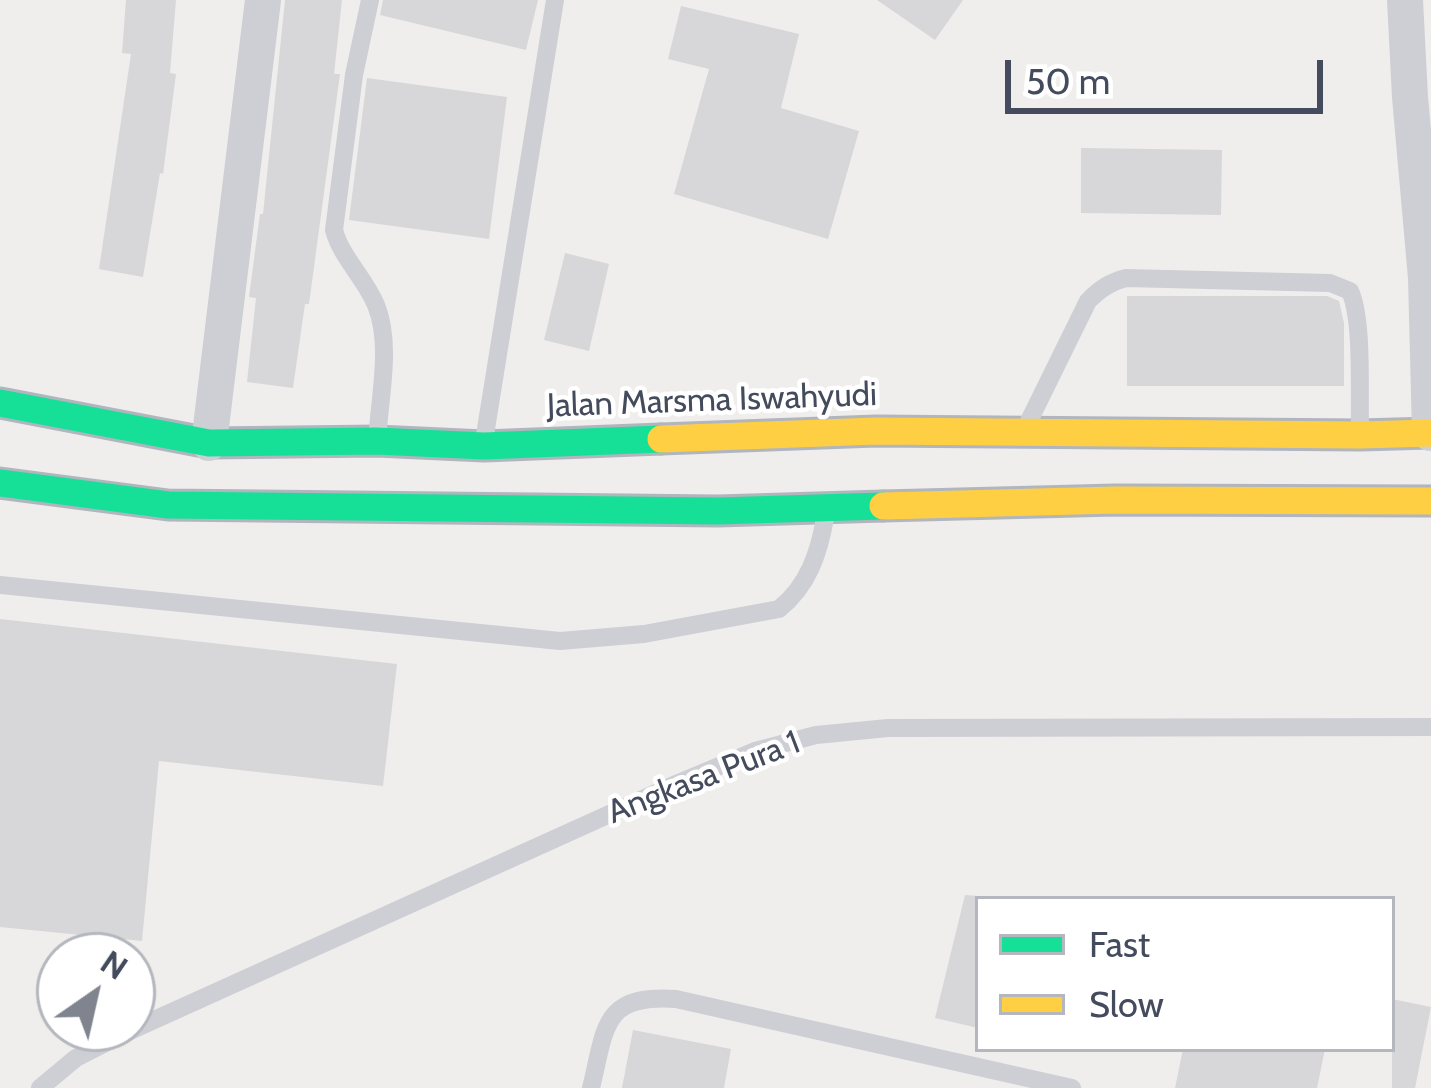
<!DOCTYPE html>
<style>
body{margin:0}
#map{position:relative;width:1431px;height:1088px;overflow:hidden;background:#efeeed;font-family:Cabin,sans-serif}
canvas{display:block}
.legend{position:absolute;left:975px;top:896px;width:420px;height:156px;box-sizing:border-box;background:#fff;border:3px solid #b4b7be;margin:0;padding:15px 21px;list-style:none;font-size:36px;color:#434b5c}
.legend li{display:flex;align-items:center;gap:24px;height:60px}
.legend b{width:60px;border:3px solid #b4b7be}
.north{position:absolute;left:36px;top:932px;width:120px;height:120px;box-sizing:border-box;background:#fff;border:3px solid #b4b7be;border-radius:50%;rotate:34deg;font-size:33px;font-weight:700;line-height:48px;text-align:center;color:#434b5c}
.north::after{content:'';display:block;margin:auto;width:42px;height:54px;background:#7f848f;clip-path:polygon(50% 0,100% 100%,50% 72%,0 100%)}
.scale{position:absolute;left:1005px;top:60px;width:318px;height:54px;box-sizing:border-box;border:6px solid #434b5c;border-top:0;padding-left:15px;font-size:36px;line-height:42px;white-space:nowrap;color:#434b5c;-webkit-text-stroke:9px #fff;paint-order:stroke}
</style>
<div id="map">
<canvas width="1431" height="1088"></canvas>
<ul class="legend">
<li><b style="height:15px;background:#16e098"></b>Fast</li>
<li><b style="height:15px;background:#ffcf43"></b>Slow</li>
</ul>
<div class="north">N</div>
<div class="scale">50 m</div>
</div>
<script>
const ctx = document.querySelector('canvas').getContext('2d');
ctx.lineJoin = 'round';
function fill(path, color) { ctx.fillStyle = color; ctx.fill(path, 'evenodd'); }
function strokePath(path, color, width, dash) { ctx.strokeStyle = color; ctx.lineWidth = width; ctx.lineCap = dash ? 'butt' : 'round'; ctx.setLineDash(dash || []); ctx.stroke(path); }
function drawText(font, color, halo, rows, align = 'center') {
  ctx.font = font + ' Cabin,sans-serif'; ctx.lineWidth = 9; ctx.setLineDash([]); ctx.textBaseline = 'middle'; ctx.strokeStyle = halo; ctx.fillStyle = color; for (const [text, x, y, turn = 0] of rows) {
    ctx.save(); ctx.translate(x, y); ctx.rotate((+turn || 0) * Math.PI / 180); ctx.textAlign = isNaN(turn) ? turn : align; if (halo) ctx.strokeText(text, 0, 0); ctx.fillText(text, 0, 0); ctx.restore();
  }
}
fill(new Path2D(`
 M 126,0 L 176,0 L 170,73 L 176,74 L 163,174 L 160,173 L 143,277 L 99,269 L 131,54 L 122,53 Z
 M 285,0 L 342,0 L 334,74 L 340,74 L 309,304 L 305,304 L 293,388 L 247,382 L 256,298 L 249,297 L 260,214 L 263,214 Z
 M 383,0 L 538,0 L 526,50 L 380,15 Z
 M 877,0 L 963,0 L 935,40 Z
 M 681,6 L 799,34 L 781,108 L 859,131 L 828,239 L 674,194 L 709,69 L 668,59 Z
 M 367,78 L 507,97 L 489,239 L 349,220 Z
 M 1081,148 L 1222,150 L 1221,215 L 1081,213 Z
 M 565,253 L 609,264 L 589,351 L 544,340 Z
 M 1127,296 L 1327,296 L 1339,301 L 1344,323 L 1344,386 L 1127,386 Z
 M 0,619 L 397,664 L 383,786 L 159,761 L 142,941 L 0,927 Z
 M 965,895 L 978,896 L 978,1028 L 935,1018 Z
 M 1392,999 L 1431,1007 L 1415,1088 L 1392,1088 Z
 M 633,1030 L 731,1049 L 724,1088 L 622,1088 Z
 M 1183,1049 L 1325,1049 L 1317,1088 L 1175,1088 Z`), '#d7d7d9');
const fast = new Path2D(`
 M 0,403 L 209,443 L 377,441 L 484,446 L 661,439
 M 0,483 L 168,505 L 718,511 L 883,506`);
const slow = new Path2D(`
 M 661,439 L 876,431 L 1360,435 L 1431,433
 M 883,506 L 1115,500 L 1431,501`);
strokePath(fast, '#b1b5be', 33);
strokePath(slow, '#b1b5be', 33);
strokePath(new Path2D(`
 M 370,0 L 354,75 L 334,230 C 341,257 365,278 376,305 C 391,342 381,390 378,429
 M 1029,421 L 1088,301 C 1100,289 1110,282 1126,278 L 1330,283 L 1350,291 C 1363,320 1359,389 1360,422
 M 485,435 L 555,0
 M 0,585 L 560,641 L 644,634 L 779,609 C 808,586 819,553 825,518
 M 40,1088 L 76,1058 L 121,1035 L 676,784 L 755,751 L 816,735 L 888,728 L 1431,727
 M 591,1088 C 606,1027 602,994 676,999 L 1072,1088`), '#cdcfd4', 18);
strokePath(new Path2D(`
 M 1405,0 L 1410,97 L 1426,278 L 1430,433
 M 209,443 L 263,0`), '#cdcfd4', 36);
strokePath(fast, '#16e098', 27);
strokePath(slow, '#ffcf43', 27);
drawText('33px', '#434b5c', '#fff', [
 ["Jalan Marsma Iswahyudi",712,401,-2],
 ["Angkasa Pura 1",704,778,-21]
]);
</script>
